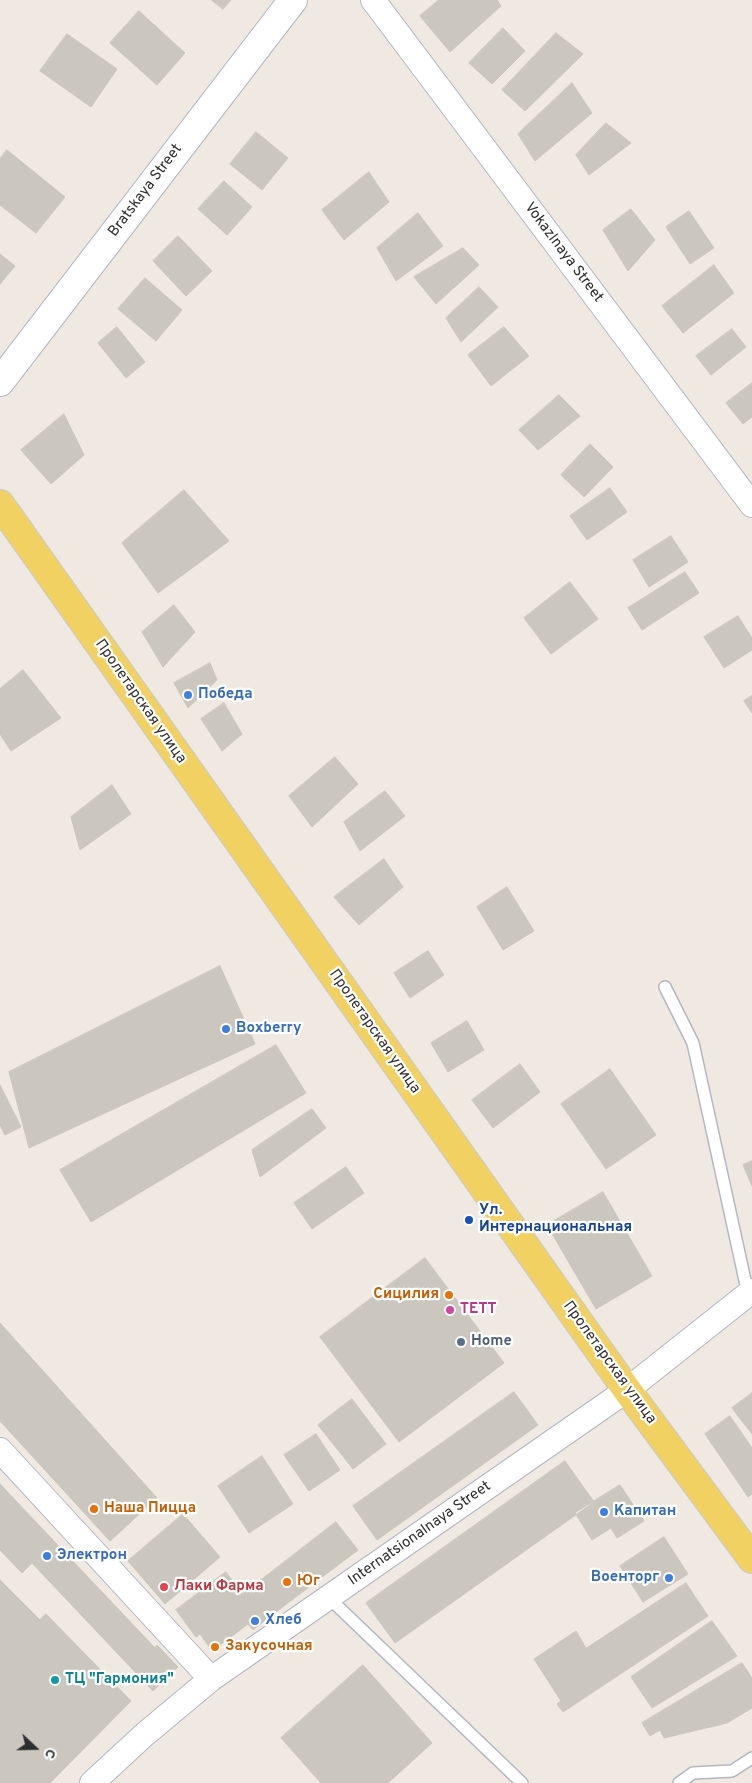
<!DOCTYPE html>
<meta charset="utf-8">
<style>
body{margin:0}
#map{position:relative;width:752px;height:1783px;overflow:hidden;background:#efe9e1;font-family:Overpass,sans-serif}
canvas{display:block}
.north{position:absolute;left:10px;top:1723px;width:50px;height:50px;-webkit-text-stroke:4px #fff;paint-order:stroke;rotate:111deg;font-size:14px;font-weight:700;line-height:20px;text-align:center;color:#2e2e2e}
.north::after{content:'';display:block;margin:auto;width:18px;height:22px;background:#2e2e2e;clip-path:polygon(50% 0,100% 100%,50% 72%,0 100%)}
</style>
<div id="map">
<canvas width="752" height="1783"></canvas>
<div class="north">С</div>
</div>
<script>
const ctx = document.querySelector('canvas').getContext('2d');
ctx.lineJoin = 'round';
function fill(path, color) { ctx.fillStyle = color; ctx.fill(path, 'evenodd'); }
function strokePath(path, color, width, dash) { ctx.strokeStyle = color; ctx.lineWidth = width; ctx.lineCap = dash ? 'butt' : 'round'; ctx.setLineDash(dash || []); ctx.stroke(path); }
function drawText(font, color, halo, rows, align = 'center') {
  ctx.font = font + ' Overpass,sans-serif'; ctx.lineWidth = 4.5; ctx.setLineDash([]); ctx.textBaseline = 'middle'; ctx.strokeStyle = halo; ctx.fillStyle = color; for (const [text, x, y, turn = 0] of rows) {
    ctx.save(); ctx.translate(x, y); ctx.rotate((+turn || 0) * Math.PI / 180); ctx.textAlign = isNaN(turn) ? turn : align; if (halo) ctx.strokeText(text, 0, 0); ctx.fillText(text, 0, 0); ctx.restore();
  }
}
const building = new Path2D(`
 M 212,0 L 231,0 L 223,9 Z
 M 439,0 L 497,0 L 501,6 L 450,52 L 420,16 Z
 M 139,11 L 185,53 L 157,85 L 110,43 Z
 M 503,28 L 525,51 L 492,84 L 469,63 Z
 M 556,33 L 583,54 L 525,111 L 502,90 Z
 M 67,34 L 117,69 L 91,107 L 40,71 Z
 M 572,83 L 592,113 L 535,161 L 518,134 Z
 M 606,123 L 631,143 L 589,175 L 576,155 Z
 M 256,132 L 288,158 L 262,190 L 230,164 Z
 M 7,150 L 65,197 L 36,233 L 0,205 L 0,159 Z
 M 369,172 L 389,202 L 344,240 L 322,210 Z
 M 224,181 L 252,207 L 227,235 L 198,209 Z
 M 631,209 L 655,240 L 628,271 L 603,230 Z
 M 689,211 L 714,248 L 690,264 L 666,227 Z
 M 418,213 L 443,246 L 396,281 L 377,248 Z
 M 178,236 L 212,271 L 186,296 L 153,261 Z
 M 463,248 L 479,265 L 436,304 L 414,277 Z
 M 0,254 L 15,266 L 0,284 Z
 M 714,265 L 734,293 L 683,333 L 662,306 Z
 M 145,278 L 182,310 L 156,341 L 118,309 Z
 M 479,287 L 498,307 L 461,342 L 446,318 Z
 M 117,327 L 145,362 L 126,378 L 98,343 Z
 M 504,327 L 529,356 L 491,386 L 468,355 Z
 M 732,329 L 746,347 L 711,375 L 696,356 Z
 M 752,383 L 752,417 L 743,424 L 726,403 Z
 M 559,395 L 580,416 L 538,450 L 519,430 Z
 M 64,414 L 84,455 L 51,484 L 21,450 Z
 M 590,444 L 613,467 L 584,497 L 561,475 Z
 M 610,488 L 627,512 L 587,540 L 570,516 Z
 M 184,490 L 229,541 L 158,593 L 122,543 Z
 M 671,536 L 688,562 L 649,587 L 633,560 Z
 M 685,572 L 699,593 L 642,630 L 628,608 Z
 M 570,582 L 598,619 L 551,654 L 524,618 Z
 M 174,605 L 195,632 L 163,667 L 142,632 Z
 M 738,616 L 752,638 L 752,650 L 724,668 L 704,637 Z
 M 210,663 L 217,680 L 188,708 L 174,683 Z
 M 23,670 L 61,718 L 11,751 L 0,734 L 0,689 Z
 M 752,696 L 752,713 L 744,701 Z
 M 224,703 L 242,734 L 222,751 L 201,719 Z
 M 335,757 L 358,784 L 312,827 L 289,796 Z
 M 112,785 L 131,814 L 80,850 L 71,817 Z
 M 385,791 L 405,816 L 360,851 L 344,822 Z
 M 384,859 L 403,887 L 359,925 L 334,897 Z
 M 507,887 L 534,931 L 503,950 L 477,907 Z
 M 428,951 L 444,975 L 410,998 L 394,973 Z
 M 220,966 L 255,1044 L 29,1148 L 9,1072 Z
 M 467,1021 L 484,1050 L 448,1072 L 431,1043 Z
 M 276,1045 L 306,1093 L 91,1222 L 60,1170 Z
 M 520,1064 L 540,1092 L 493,1128 L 472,1100 Z
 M 610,1069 L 656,1135 L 606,1169 L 561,1104 Z
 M 0,1085 L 21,1127 L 5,1135 L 0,1125 Z
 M 312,1109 L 326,1128 L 260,1177 L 252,1150 Z
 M 752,1161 L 752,1186 L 743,1165 Z
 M 346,1167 L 364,1193 L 312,1229 L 294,1203 Z
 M 603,1192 L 652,1276 L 596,1309 L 547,1225 Z
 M 425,1258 L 504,1363 L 399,1442 L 320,1337 Z
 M 0,1323 L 157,1498 L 110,1541 L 0,1421 Z
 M 514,1392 L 538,1425 L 377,1540 L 353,1506 Z
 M 752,1393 L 752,1434 L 732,1408 Z
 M 352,1399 L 386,1444 L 353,1469 L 318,1425 Z
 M 730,1416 L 752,1448 L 752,1494 L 748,1497 L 705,1434 Z
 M 316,1434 L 340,1470 L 309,1491 L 284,1455 Z
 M 262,1456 L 293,1504 L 249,1533 L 218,1486 Z
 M 565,1461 L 594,1502 L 395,1643 L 366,1603 Z
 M 0,1484 L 155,1648 L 157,1645 L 178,1667 L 153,1691 L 32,1563 L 22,1573 L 0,1550 Z
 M 620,1485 L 644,1521 L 617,1538 L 611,1528 L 592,1540 L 575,1513 Z
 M 183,1514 L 220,1557 L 165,1604 L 128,1561 Z
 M 336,1522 L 358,1550 L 268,1618 L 247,1591 Z
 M 664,1537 L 688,1574 L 643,1602 L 620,1566 Z
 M 226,1572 L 242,1594 L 247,1591 L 268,1618 L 253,1630 L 248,1624 L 212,1651 L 200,1634 L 196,1637 L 176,1610 Z
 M 0,1580 L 40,1620 L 0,1659 Z
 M 686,1583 L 708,1616 L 563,1712 L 557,1704 L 561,1701 L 534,1659 L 576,1631 L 586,1648 Z
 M 46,1614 L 131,1701 L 50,1783 L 0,1783 L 0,1659 Z
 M 712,1621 L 737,1656 L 652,1708 L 631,1677 Z
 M 742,1663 L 752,1678 L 752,1708 L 727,1723 L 664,1738 L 660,1730 L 650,1736 L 642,1723 Z
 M 363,1665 L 432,1743 L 388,1783 L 321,1783 L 281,1738 Z`);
fill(building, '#cbc7bf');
strokePath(building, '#cbc5ba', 1);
const lane = new Path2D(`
 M 665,987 L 693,1043 L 748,1294
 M 329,1598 L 522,1783
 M 679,1783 L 693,1773 L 732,1771 L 752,1758`);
const street = new Path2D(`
 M 373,0 L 752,505
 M 0,1450 L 211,1679
 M 92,1783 L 144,1735 L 211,1679 L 627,1390 L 752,1291`);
const secondary = new Path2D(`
 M 0,382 L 293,0`);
const primary = new Path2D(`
 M 0,504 L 627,1390 L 752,1559`);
strokePath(lane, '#b4b7c1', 14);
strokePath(street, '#b4b7c1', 26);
strokePath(secondary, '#b4b7c1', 30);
strokePath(primary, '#c9c9c9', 30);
strokePath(lane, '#fff', 11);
strokePath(street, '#fff', 24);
strokePath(secondary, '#fff', 28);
strokePath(primary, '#f2d163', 28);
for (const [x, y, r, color] of [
 [188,695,5,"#3f7fe0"],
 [226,1029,5,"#3f7fe0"],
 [469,1220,5,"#1a4fb4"],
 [449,1295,5,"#e8710a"],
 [450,1310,5,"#d1479c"],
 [461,1342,5,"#5c6f8a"],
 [94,1509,5,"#e8710a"],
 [604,1512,5,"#3f7fe0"],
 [47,1556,5,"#3f7fe0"],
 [669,1578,5,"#3f7fe0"],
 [287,1582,5,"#e8710a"],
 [164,1587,5,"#e0444e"],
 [255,1621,5,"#3f7fe0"],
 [215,1647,5,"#e8710a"],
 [55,1680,5,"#0f9aa8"]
]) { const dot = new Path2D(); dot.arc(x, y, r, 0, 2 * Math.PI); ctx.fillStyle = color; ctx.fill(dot); strokePath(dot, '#fff', 2); }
drawText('15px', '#2e2e2e', '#fff', [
 ["Bratskaya Street",146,191,-53],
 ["Vokazlnaya Street",563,253,53],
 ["Пролетарская улица",140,702,55],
 ["Пролетарская улица",374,1032,55],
 ["Пролетарская улица",609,1363,54],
 ["Internatsionalnaya Street",420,1534,-35]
]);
drawText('bold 15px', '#366cbe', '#fff', [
 ["Победа",198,695],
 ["Boxberry",236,1029],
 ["Капитан",614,1512],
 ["Электрон",57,1556],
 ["Военторг",659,1578,"right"],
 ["Хлеб",265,1621]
], 'left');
drawText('bold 15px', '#164399', '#fff', [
 ["Ул.",479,1211],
 ["Интернациональная",479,1228]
], 'left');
drawText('bold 15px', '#c56008', '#fff', [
 ["Сицилия",439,1295,"right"],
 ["Наша Пицца",104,1509],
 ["Юг",297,1582],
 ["Закусочная",225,1647]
], 'left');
drawText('bold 15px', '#b23c85', '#fff', [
 ["ТЕТТ",460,1310]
], 'left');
drawText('bold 15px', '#4e5e75', '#fff', [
 ["Home",471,1342]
], 'left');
drawText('bold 15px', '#be3a42', '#fff', [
 ["Лаки Фарма",174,1587]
], 'left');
drawText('bold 15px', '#0d838f', '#fff', [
 ["ТЦ \"Гармония\"",65,1680]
], 'left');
</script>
